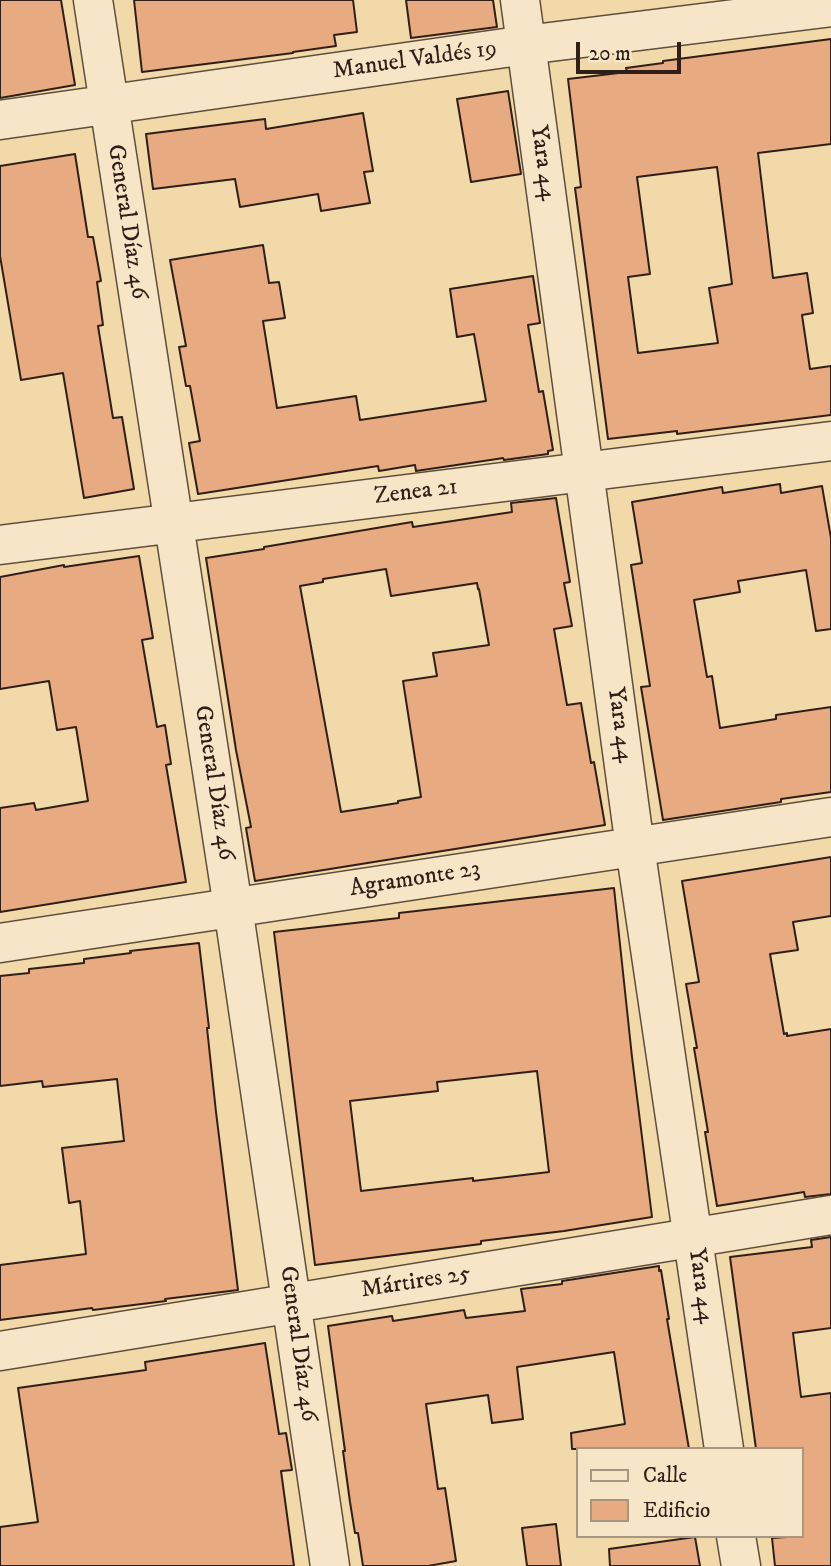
<!DOCTYPE html>
<meta charset="utf-8">
<style>
body{margin:0}
#map{position:relative;width:831px;height:1566px;overflow:hidden;background:#f1d9a9;font-family:"IM FELL DW Pica",serif}
canvas{display:block}
.legend{position:absolute;left:576px;top:1447px;width:228px;height:91px;box-sizing:border-box;background:#f6e6c7;border:2px solid #a79681;margin:0;padding:9px 12px;list-style:none;font-size:21px;color:#301f18}
.legend li{display:flex;align-items:center;gap:14px;height:35px}
.legend b{width:35px;border:2px solid #a79681}
.scale{position:absolute;left:576px;top:42px;width:105px;height:32px;box-sizing:border-box;border:4px solid #301f18;border-top:0;padding-left:9px;font-size:21px;line-height:24px;white-space:nowrap;color:#301f18;-webkit-text-stroke:5px #f6e6c7;paint-order:stroke}
</style>
<div id="map">
<canvas width="831" height="1566"></canvas>
<ul class="legend">
<li><b style="height:9px;background:#f6e6c7"></b>Calle</li>
<li><b style="height:19px;background:#e8aa81"></b>Edificio</li>
</ul>
<div class="scale">20 m</div>
</div>
<script>
const ctx = document.querySelector('canvas').getContext('2d');
ctx.lineJoin = 'round';
function fill(path, color) { ctx.fillStyle = color; ctx.fill(path, 'evenodd'); }
function strokePath(path, color, width, dash) { ctx.strokeStyle = color; ctx.lineWidth = width; ctx.lineCap = dash ? 'butt' : 'round'; ctx.setLineDash(dash || []); ctx.stroke(path); }
function drawText(font, color, halo, rows, align = 'center') {
  ctx.font = font + ' "IM FELL DW Pica",serif'; ctx.lineWidth = 7; ctx.setLineDash([]); ctx.textBaseline = 'middle'; ctx.strokeStyle = halo; ctx.fillStyle = color; for (const [text, x, y, turn = 0] of rows) {
    ctx.save(); ctx.translate(x, y); ctx.rotate((+turn || 0) * Math.PI / 180); ctx.textAlign = isNaN(turn) ? turn : align; if (halo) ctx.strokeText(text, 0, 0); ctx.fillText(text, 0, 0); ctx.restore();
  }
}
const building = new Path2D(`
 M 0,0 L 61,0 L 75,85 L 0,98 Z
 M 134,0 L 353,0 L 357,32 L 334,35 L 336,46 L 293,52 L 293,53 L 142,72 Z
 M 406,0 L 493,0 L 497,27 L 411,38 Z
 M 831,39 L 831,144 L 758,153 L 773,278 L 807,273 L 813,313 L 802,315 L 810,369 L 831,366 L 831,415 L 677,434 L 677,431 L 608,439 L 575,188 L 581,187 L 568,79 L 627,72 L 626,68 L 663,63 L 663,61 ZM 717,167 L 732,284 L 709,288 L 718,343 L 638,353 L 628,277 L 650,274 L 637,177 Z
 M 508,91 L 521,174 L 471,182 L 457,99 Z
 M 363,113 L 373,171 L 364,172 L 370,203 L 321,211 L 318,194 L 240,207 L 235,179 L 153,189 L 146,134 L 265,119 L 266,129 Z
 M 75,154 L 88,237 L 93,237 L 101,281 L 97,282 L 103,325 L 98,326 L 113,418 L 122,417 L 134,489 L 84,498 L 63,373 L 21,380 L 0,256 L 0,166 Z
 M 263,245 L 269,283 L 279,282 L 285,318 L 263,321 L 277,408 L 356,396 L 360,420 L 486,401 L 474,334 L 457,337 L 450,289 L 533,276 L 540,323 L 528,325 L 539,392 L 543,391 L 553,450 L 548,451 L 548,454 L 504,460 L 503,458 L 497,459 L 416,471 L 415,465 L 379,471 L 378,466 L 198,494 L 189,443 L 200,441 L 190,386 L 186,386 L 179,347 L 186,346 L 170,260 Z
 M 780,484 L 781,493 L 822,486 L 831,538 L 831,629 L 816,631 L 806,570 L 738,581 L 740,592 L 694,600 L 707,677 L 712,676 L 720,728 L 776,719 L 776,715 L 831,707 L 831,792 L 781,799 L 781,802 L 663,820 L 641,687 L 650,686 L 631,565 L 642,563 L 632,502 L 722,487 L 723,493 Z
 M 556,498 L 570,582 L 564,583 L 572,626 L 554,629 L 567,705 L 581,703 L 591,763 L 594,762 L 605,825 L 255,881 L 246,828 L 251,827 L 236,750 L 206,558 L 264,549 L 264,547 L 412,522 L 413,527 L 512,512 L 511,503 ZM 386,569 L 391,596 L 477,583 L 478,589 L 479,589 L 489,645 L 433,653 L 437,676 L 403,681 L 421,797 L 398,801 L 398,803 L 341,812 L 300,586 L 323,582 L 323,579 Z
 M 139,556 L 153,638 L 142,640 L 157,727 L 165,725 L 171,764 L 166,765 L 186,882 L 0,912 L 0,808 L 34,803 L 36,810 L 88,801 L 76,727 L 57,730 L 49,681 L 0,689 L 0,577 L 64,565 L 64,567 Z
 M 831,857 L 831,916 L 793,922 L 798,950 L 770,954 L 784,1034 L 787,1033 L 787,1036 L 831,1029 L 831,1194 L 805,1197 L 804,1192 L 717,1206 L 705,1132 L 708,1132 L 694,1048 L 697,1048 L 686,984 L 699,982 L 682,881 Z
 M 614,888 L 632,1057 L 652,1217 L 564,1231 L 481,1241 L 481,1244 L 315,1265 L 274,932 L 399,918 L 399,913 ZM 537,1071 L 549,1172 L 473,1181 L 473,1178 L 361,1191 L 350,1101 L 438,1091 L 437,1082 Z
 M 199,943 L 209,1028 L 207,1028 L 216,1112 L 238,1290 L 165,1299 L 166,1301 L 93,1310 L 92,1308 L 0,1320 L 0,1265 L 86,1254 L 80,1201 L 69,1203 L 62,1148 L 124,1141 L 117,1079 L 43,1087 L 42,1081 L 0,1086 L 0,976 L 29,973 L 29,969 L 84,963 L 84,959 L 131,953 L 130,951 Z
 M 831,1237 L 831,1328 L 793,1333 L 801,1397 L 831,1393 L 831,1566 L 775,1566 L 772,1538 L 801,1536 L 801,1449 L 756,1449 L 730,1257 L 812,1247 L 811,1240 Z
 M 659,1266 L 659,1271 L 661,1270 L 669,1319 L 667,1319 L 689,1449 L 572,1449 L 571,1433 L 625,1424 L 614,1352 L 517,1367 L 523,1419 L 492,1423 L 488,1395 L 426,1404 L 438,1489 L 445,1488 L 456,1561 L 428,1566 L 363,1566 L 358,1533 L 355,1533 L 350,1502 L 343,1451 L 345,1451 L 328,1326 L 392,1316 L 393,1321 L 464,1310 L 466,1318 L 525,1311 L 521,1289 L 562,1284 L 562,1281 Z
 M 265,1343 L 279,1434 L 286,1433 L 292,1470 L 281,1471 L 294,1566 L 0,1566 L 0,1527 L 38,1522 L 18,1388 L 146,1370 L 145,1362 Z
 M 556,1524 L 561,1566 L 527,1566 L 522,1528 Z
 M 695,1537 L 700,1566 L 610,1566 L 609,1549 Z`);
fill(building, '#e8aa81');
strokePath(building, '#301f18', 2);
const minor = new Path2D(`
 M 93,0 L 233,907 L 330,1566
 M 520,0 L 635,847 L 724,1449
 M 0,120 L 526,45 L 831,7
 M 0,545 L 831,441
 M 0,943 L 831,817
 M 0,1351 L 831,1215
 M 736,1536 L 741,1566`);
strokePath(minor, '#604e3c', 41);
strokePath(minor, '#f6e6c7', 38);
drawText('24px', '#301f18', '#f6e6c7', [
 ["Manuel Valdés 19",415,61,-8],
 ["Yara 44",542,163,82],
 ["General Díaz 46",126,222,81],
 ["Zenea 21",416,493,-7],
 ["Yara 44",619,725,82],
 ["General Díaz 46",213,783,81],
 ["Agramonte 23",415,880,-9],
 ["Mártires 25",416,1283,-9],
 ["Yara 44",700,1286,82],
 ["General Díaz 46",297,1344,82]
]);
</script>
